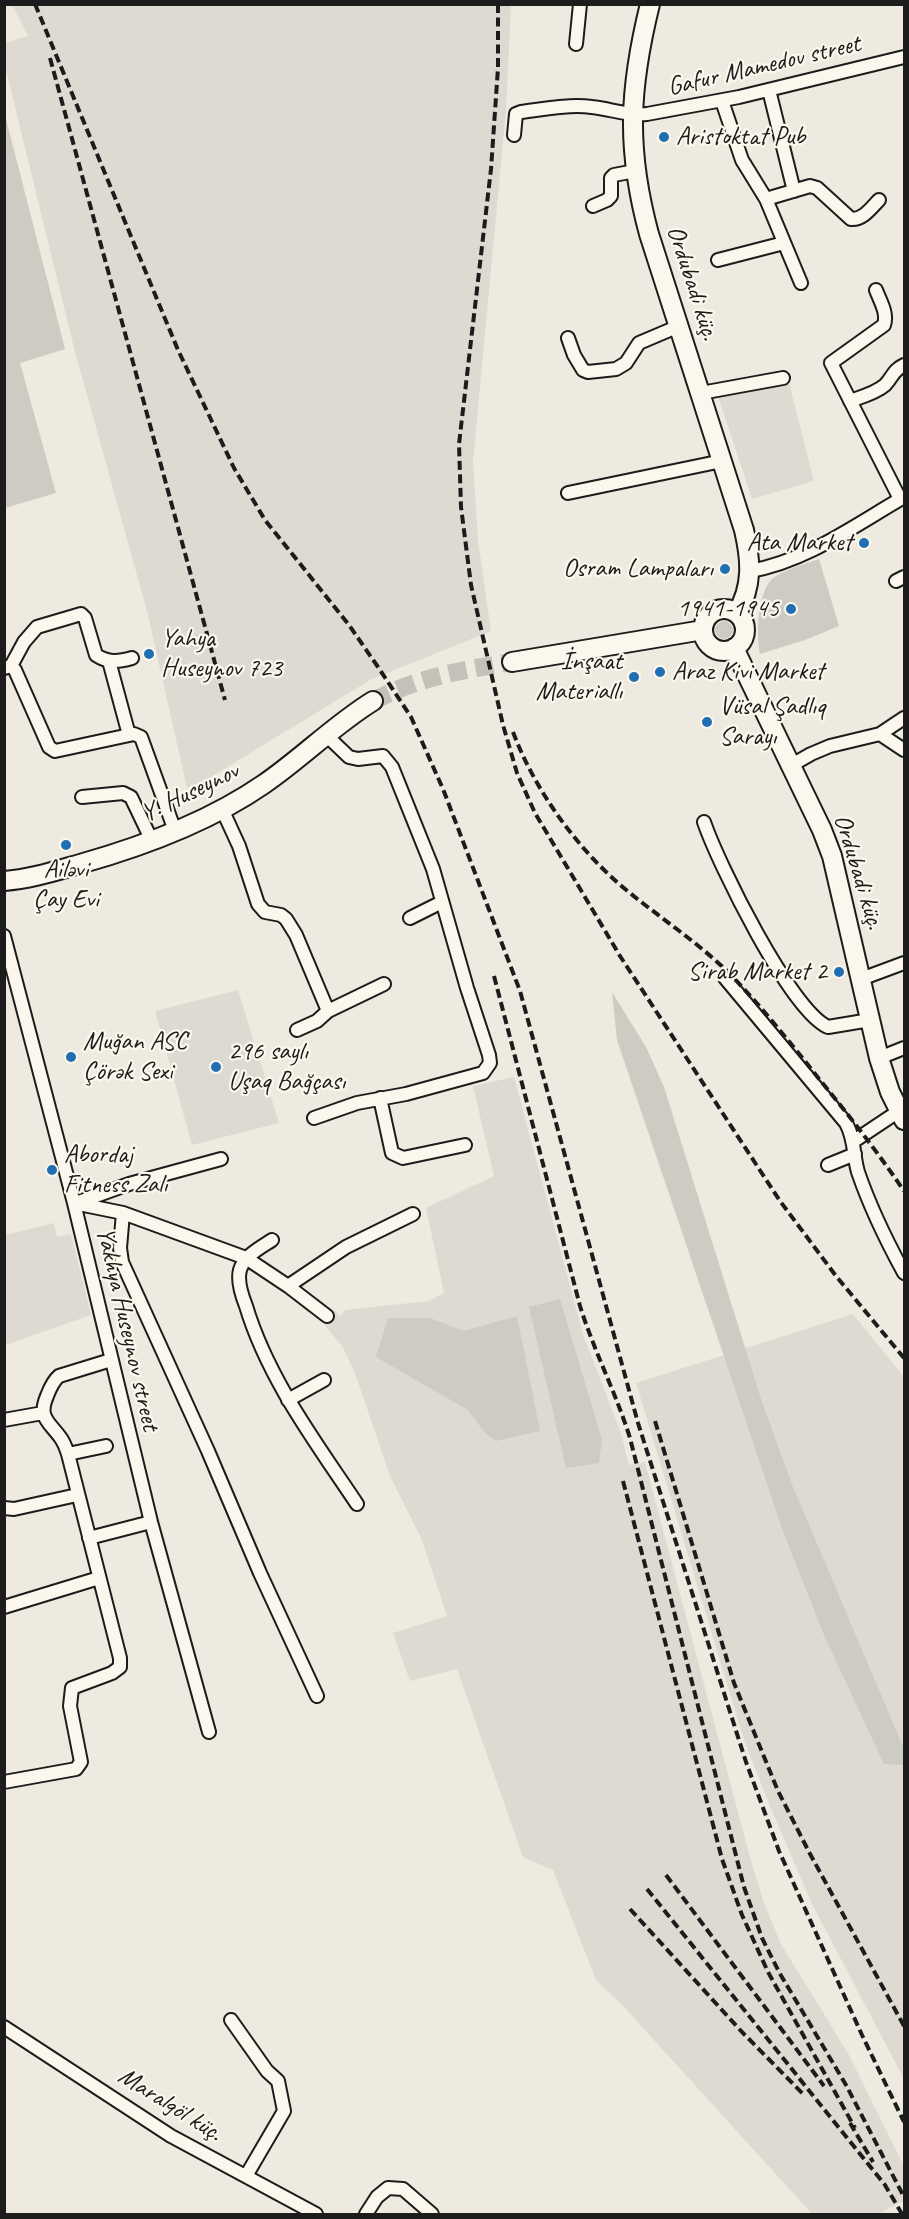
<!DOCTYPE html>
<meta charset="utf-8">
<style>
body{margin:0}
#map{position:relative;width:909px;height:2219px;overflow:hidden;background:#eeeadf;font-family:Caveat,sans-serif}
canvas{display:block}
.frame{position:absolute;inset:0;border:6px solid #1c1c1c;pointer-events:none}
</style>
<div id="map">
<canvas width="909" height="2219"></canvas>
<div class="frame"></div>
</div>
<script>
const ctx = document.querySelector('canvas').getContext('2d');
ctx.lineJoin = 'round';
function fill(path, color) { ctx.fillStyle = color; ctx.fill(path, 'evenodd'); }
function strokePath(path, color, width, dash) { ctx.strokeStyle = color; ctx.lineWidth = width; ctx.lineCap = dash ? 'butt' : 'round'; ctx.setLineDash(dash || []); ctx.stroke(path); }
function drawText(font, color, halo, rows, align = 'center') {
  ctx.font = font + ' Caveat,sans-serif'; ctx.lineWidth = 4.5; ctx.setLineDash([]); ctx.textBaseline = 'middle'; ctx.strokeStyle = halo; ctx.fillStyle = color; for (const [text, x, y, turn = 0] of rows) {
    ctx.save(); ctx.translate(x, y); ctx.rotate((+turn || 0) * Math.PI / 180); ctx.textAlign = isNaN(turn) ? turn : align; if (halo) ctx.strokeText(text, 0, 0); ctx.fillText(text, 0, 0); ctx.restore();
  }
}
fill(new Path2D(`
 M 12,5 L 511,5 L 506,110 L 473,462 L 478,540 L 491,631 L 370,680 L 211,777 L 187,788 L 148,615 L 74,348 L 5,66 L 5,43 L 28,36 Z
 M 789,383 L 814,481 L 752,499 L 718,396 Z
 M 238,990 L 279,1123 L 192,1145 L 155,1011 Z
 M 514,1077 L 583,1334 L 621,1433 L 629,1465 L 645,1462 L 751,1861 L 764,1903 L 781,1944 L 849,2055 L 904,2166 L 904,2201 L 878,2214 L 812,2214 L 624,2007 L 596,1980 L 553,1870 L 523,1857 L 457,1669 L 410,1681 L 393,1633 L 447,1616 L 422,1540 L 390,1476 L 356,1376 L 343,1347 L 322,1322 L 334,1310 L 340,1316 L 345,1310 L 429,1301 L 444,1293 L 426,1208 L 494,1176 L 473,1086 Z
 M 54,1223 L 57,1237 L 71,1234 L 91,1315 L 5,1345 L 5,1235 Z
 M 853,1314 L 904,1377 L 904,2079 L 812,1904 L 769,1804 L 744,1740 L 636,1383 Z`), '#dedad1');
fill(new Path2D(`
 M 4,111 L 65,349 L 20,363 L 56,493 L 5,508 Z
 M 819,559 L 839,626 L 805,640 L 760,654 C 756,634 757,587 776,576 C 788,568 806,564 819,559 Z
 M715 630a9 9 0 1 1 18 0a9 9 0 1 1-18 0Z
 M 612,992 L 646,1047 L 664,1087 L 761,1399 L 793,1487 L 904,1749 L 904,1765 L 884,1764 L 824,1635 L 784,1534 L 617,1040 Z
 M 560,1299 L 602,1440 L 599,1463 L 566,1468 L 529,1307 Z
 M 517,1316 L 540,1431 L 496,1441 L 485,1433 L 468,1410 L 376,1357 L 388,1318 L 430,1318 L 464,1331 Z`), '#ceccc2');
strokePath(new Path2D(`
 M 373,701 C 419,677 462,670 512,662`), '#c4c1b8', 18, [18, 9]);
const street = new Path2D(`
 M 576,44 L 580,4
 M 769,90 L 794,191
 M 722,101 L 742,160 L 766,199 L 801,283
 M 514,135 L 516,114 L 521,112 C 544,109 569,104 592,107 C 611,109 628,116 647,114 L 739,97 L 904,57
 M 766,199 L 810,186 L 817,188 L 851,219 C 863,220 871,208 879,200
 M 593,206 L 607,200 L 611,196 L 611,178 L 614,175 L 635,171
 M 718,260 L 784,243
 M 876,290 C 880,301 888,313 884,325 L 831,363 L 900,499
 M 568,338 L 574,355 L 583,370 L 588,372 L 616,369 L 626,363 L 639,343 L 679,326
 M 701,393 L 783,378
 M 850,401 C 861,397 876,393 885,385 C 893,377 892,371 904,365
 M 568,493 L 722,461
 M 750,571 C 807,561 855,525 904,497
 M 896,581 L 904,577
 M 109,661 L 129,735
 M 11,666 L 24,642 L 37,627 L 81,614 L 85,618 L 96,655 C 108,663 118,662 132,658
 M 4,668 L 11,666 L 15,670 L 49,747 L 55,751 L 134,734 L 141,737 L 175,831
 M 880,734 L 904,750
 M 790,766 L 811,754 L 830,746 L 880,734 L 904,718
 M 82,797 L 123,793 L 131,797 L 152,841
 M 222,809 L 239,846 L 258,904 L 265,912 L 281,915 L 286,919 L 296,935 L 328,1011
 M 704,822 C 718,863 790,1010 828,1027 L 870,1020
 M 410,918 L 442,902
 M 4,936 L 74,1203 L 151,1522 L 209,1732
 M 725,978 L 846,1123 C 855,1139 853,1155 858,1172 C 870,1207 886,1240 904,1273
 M 861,979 L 904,963
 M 297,1030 L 317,1021 L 328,1011 L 384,984
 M 879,1058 L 904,1048
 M 380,1098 L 392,1153 L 403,1158 L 465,1145
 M 314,1118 L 357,1103 L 406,1094 L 483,1073 L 490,1063 L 489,1055 L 467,988 L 433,869 L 392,767 L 383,756 L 358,759 L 349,757 L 326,735
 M 854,1141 L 899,1111
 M 828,1165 L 855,1154
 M 74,1203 L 123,1213 L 246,1258 L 288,1286 L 327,1316
 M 76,1203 L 129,1184 L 221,1159
 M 123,1213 L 120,1248 L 122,1262 L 208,1451 L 260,1573 L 317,1696
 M 272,1240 C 260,1248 244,1256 240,1270 C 237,1281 242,1296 246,1306 C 268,1379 315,1441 357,1504
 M 288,1286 L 346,1247 L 413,1214
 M 288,1400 L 324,1380
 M 4,1420 L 43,1413
 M 68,1454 L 106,1446
 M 4,1508 L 14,1509 L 77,1495
 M 89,1538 L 151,1522
 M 4,1607 L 99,1578
 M 4,1782 L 76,1769 L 81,1762 L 70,1706 L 72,1688 L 112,1673 L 120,1667 L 120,1658 L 68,1454 C 66,1448 64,1442 60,1437 C 48,1421 38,1417 47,1396 C 50,1388 53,1381 59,1376 L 111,1360
 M 231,2020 L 267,2071 L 278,2081 L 284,2111 L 246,2176
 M 4,2027 L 171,2136 L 316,2214
 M 366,2214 L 377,2197 L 388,2188 L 403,2189 L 432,2214`);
const secondary = new Path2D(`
 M 650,4 C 629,89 626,149 649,234 L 744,530 C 751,560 753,586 737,613
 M703 630a21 21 0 1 1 42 0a21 21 0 1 1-42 0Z
 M 734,648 L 822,830 L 832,856 L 879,1058 L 890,1092 L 904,1120
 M 512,662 L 703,630
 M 4,881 C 31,879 55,871 80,864 C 144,846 209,822 264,784 C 302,758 334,725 373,701`);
strokePath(street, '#1c1c1c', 16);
strokePath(secondary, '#1c1c1c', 22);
strokePath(street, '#fbf7ec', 12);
strokePath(secondary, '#fbf7ec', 18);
strokePath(new Path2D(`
 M 35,4 L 178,350 L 234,468 L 265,520 L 349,625 L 378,667 L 411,717 L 443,789 L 520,991 L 638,1423 L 746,1762 L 779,1851 L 862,2035 L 904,2122
 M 498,4 L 498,68 L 491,169 L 459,444 L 461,507 L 471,585 L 503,725 L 517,773 L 535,813 L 620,956 L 780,1201 L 836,1276 L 904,1358
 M 50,58 L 225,700
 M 513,732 C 534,788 573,843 618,883 C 654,914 694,939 728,972 C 760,1005 788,1040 816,1075 C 847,1113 877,1151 904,1191
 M 494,976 L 580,1306 C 594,1351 616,1393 630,1438 L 744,1887 L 762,1938 L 779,1972 L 846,2085 L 904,2197
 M 655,1421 L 734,1683 L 778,1791 L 809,1852 L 904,2026
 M 623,1481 L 722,1859 L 742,1915 L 768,1972 L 855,2128
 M 666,1875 L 824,2086
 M 647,1889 L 885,2185 L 902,2214
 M 630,1909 L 742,2032 L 805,2096
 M 850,2123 L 873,2162`), '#1c1c1c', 4, [9, 4.5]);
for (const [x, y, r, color] of [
 [664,137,6,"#1f6fb2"],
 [864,543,6,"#1f6fb2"],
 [725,569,6,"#1f6fb2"],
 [791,609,6,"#1f6fb2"],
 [149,654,6,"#1f6fb2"],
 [660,672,6,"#1f6fb2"],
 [634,677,6,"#1f6fb2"],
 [707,722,6,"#1f6fb2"],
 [66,845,6,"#1f6fb2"],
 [839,972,6,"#1f6fb2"],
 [71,1057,6,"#1f6fb2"],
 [216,1067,6,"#1f6fb2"],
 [52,1170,6,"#1f6fb2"]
]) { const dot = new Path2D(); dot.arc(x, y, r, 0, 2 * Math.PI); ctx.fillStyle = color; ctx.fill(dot); strokePath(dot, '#fbf7ec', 2); }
drawText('26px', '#1c1c1c', '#fbf7ec', [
 ["Gafur Mamedov street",764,66,-13],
 ["Ordubadi küç.",692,283,72],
 ["Y. Huseynov",190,793,-26],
 ["Ordubadi küç.",858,872,73],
 ["Yakhya Huseynov street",127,1329,77],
 ["Maralgöl küç.",170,2105,32]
]);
drawText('26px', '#1c1c1c', '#fbf7ec', [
 ["Aristoktat Pub",676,137],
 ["Ata Market",852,543,"right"],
 ["Osram Lampaları",713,569,"right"],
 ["1941-1945",779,609,"right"],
 ["Yahya",161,639],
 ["Huseynov 723",161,669],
 ["İnşaat",622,662,"right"],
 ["Materiallı",622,692,"right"],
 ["Araz Kivi Market",672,672],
 ["Vüsal Şadlıq",719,707],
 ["Sarayı",719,737],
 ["Ailəvi",66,870,"center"],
 ["Çay Evi",66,900,"center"],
 ["Sirab Market 2",827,972,"right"],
 ["Muğan ASC",83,1042],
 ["Çörək Sexi",83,1072],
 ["296 saylı",228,1052],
 ["Uşaq Bağçası",228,1082],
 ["Abordaj",64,1155],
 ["Fitness Zalı",64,1185]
], 'left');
</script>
